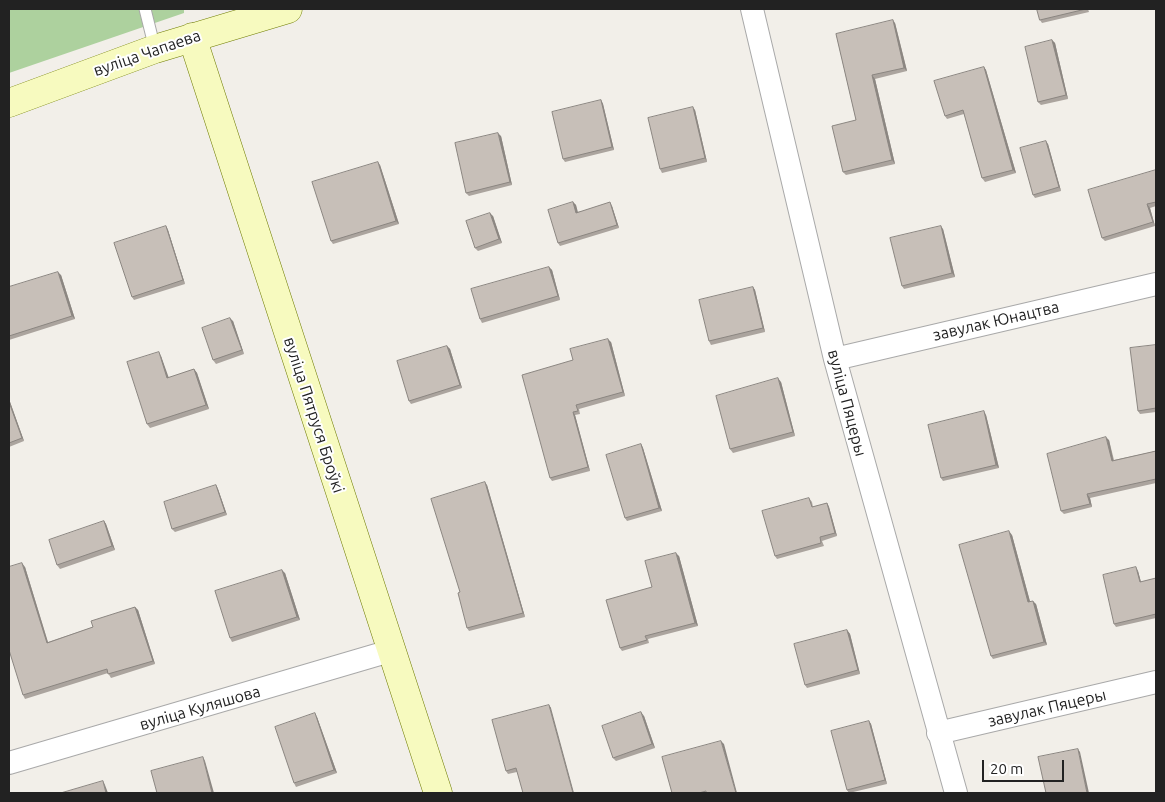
<!DOCTYPE html>
<meta charset="utf-8">
<style>
body{margin:0}
#map{position:relative;width:1165px;height:802px;overflow:hidden;background:#f2efe9;font-family:Ubuntu,sans-serif}
canvas{display:block}
.frame{position:absolute;inset:0;border:10px solid #222;pointer-events:none}
.scale{position:absolute;left:982px;top:760px;width:82px;height:22px;box-sizing:border-box;border:2px solid #222;border-top:0;padding-left:6px;font-size:15px;line-height:18px;white-space:nowrap;color:#222;-webkit-text-stroke:4px #fff;paint-order:stroke}
</style>
<div id="map">
<canvas width="1165" height="802"></canvas>
<div class="frame"></div>
<div class="scale">20 m</div>
</div>
<script>
const ctx = document.querySelector('canvas').getContext('2d');
ctx.lineJoin = 'round';
function fill(path, color) { ctx.fillStyle = color; ctx.fill(path, 'evenodd'); }
function strokePath(path, color, width, dash) { ctx.strokeStyle = color; ctx.lineWidth = width; ctx.lineCap = dash ? 'butt' : 'round'; ctx.setLineDash(dash || []); ctx.stroke(path); }
function drawText(font, color, halo, rows, align = 'center') {
  ctx.font = font + ' Ubuntu,sans-serif'; ctx.lineWidth = 4; ctx.setLineDash([]); ctx.textBaseline = 'middle'; ctx.strokeStyle = halo; ctx.fillStyle = color; for (const [text, x, y, turn = 0] of rows) {
    ctx.save(); ctx.translate(x, y); ctx.rotate((+turn || 0) * Math.PI / 180); ctx.textAlign = isNaN(turn) ? turn : align; if (halo) ctx.strokeText(text, 0, 0); ctx.fillText(text, 0, 0); ctx.restore();
  }
}
fill(new Path2D(`
 M 9,9 L 184,9 L 184,13 L 9,73 Z`), '#add19e');
const lane = new Path2D(`
 M 145,9 L 155,49`);
const street = new Path2D(`
 M 752,9 L 835,359 L 956,793
 M 835,359 L 1156,284
 M 938,733 L 1156,682
 M 9,763 L 390,651`);
const secondary = new Path2D(`
 M 192,37 L 438,793
 M 9,103 L 155,49 L 288,9`);
strokePath(lane, '#a9a9a9', 13);
strokePath(street, '#a9a9a9', 24);
strokePath(secondary, '#707d05', 29);
strokePath(lane, '#fff', 11);
strokePath(street, '#fff', 22);
strokePath(secondary, '#f7fabf', 28);
fill(new Path2D(`
 M 1037,9 L 1088,9 L 1089,12 L 1042,23 L 1040,20 Z
 M 895,23 L 907,71 L 875,79 L 895,164 L 846,175 L 843,172 L 856,120 L 836,34 Z
 M 1052,40 L 1055,43 L 1068,99 L 1041,105 L 1038,102 Z
 M 984,67 L 986,70 L 1016,173 L 985,182 L 982,178 L 964,114 L 947,119 L 945,116 Z
 M 601,100 L 603,104 L 614,150 L 565,162 L 563,159 Z
 M 695,110 L 707,162 L 662,173 L 660,169 Z
 M 501,136 L 512,185 L 469,196 L 466,193 Z
 M 1048,144 L 1061,191 L 1035,198 L 1033,195 Z
 M 380,165 L 399,224 L 333,244 L 331,241 Z
 M 1156,170 L 1156,206 L 1150,208 L 1155,226 L 1105,241 L 1102,238 Z
 M 573,202 L 576,205 L 577,212 L 612,206 L 619,228 L 560,246 L 558,243 Z
 M 493,216 L 502,243 L 478,251 L 475,248 Z
 M 166,226 L 168,230 L 185,284 L 134,300 L 132,297 Z
 M 943,229 L 955,277 L 904,289 L 902,286 Z
 M 549,267 L 552,270 L 560,300 L 482,323 L 480,319 Z
 M 61,275 L 75,319 L 9,340 L 9,287 Z
 M 753,287 L 755,290 L 765,332 L 711,345 L 709,341 Z
 M 233,321 L 244,354 L 216,364 L 213,360 Z
 M 611,342 L 625,396 L 579,409 L 580,414 L 575,415 L 590,471 L 552,481 L 550,478 L 573,360 Z
 M 1156,345 L 1156,412 L 1140,414 L 1138,411 Z
 M 447,346 L 450,349 L 462,388 L 411,404 L 409,401 Z
 M 161,356 L 168,378 L 194,369 L 197,373 L 209,409 L 150,428 L 147,424 Z
 M 781,382 L 795,436 L 733,453 L 730,449 Z
 M 9,399 L 24,441 L 9,447 Z
 M 986,415 L 999,468 L 943,481 L 941,478 Z
 M 1109,440 L 1114,460 L 1156,451 L 1156,483 L 1090,498 L 1092,507 L 1064,514 L 1061,511 Z
 M 641,444 L 643,448 L 662,511 L 627,521 L 625,518 Z
 M 216,485 L 218,489 L 227,515 L 175,532 L 172,529 Z
 M 487,485 L 525,617 L 469,631 L 467,628 L 460,592 Z
 M 809,498 L 812,502 L 813,507 L 827,503 L 829,507 L 837,536 L 822,541 L 824,546 L 777,559 L 775,556 Z
 M 104,521 L 106,524 L 115,550 L 60,569 L 57,565 Z
 M 1012,535 L 1030,602 L 1036,604 L 1047,645 L 993,659 L 991,656 Z
 M 679,556 L 698,626 L 648,639 L 649,643 L 622,651 L 620,648 L 652,587 Z
 M 25,567 L 48,642 L 93,627 L 135,607 L 138,610 L 155,664 L 111,678 L 108,673 L 25,699 L 23,695 Z
 M 1138,571 L 1141,582 L 1156,578 L 1156,618 L 1116,627 L 1114,624 Z
 M 285,573 L 300,620 L 232,642 L 230,638 Z
 M 847,630 L 850,634 L 860,674 L 807,688 L 805,685 Z
 M 549,705 L 551,708 L 517,772 L 508,774 L 506,771 Z
 M 644,716 L 655,748 L 616,761 L 613,758 Z
 M 317,717 L 337,773 L 296,787 L 294,783 Z
 M 869,721 L 871,724 L 887,784 L 849,793 L 847,790 Z`), '#aba49e');
fill(new Path2D(`
 M 893,20 L 895,23 L 907,71 L 904,68 Z
 M 1052,40 L 1055,43 L 1068,99 L 1066,95 Z
 M 984,67 L 986,70 L 1016,173 L 1013,170 Z
 M 872,75 L 875,79 L 895,164 L 892,160 Z
 M 601,100 L 603,104 L 614,150 L 612,147 Z
 M 693,107 L 695,110 L 707,162 L 705,158 Z
 M 498,133 L 501,136 L 512,185 L 510,182 Z
 M 1046,141 L 1048,144 L 1061,191 L 1059,187 Z
 M 378,162 L 380,165 L 399,224 L 396,221 Z
 M 573,202 L 576,205 L 579,216 L 576,213 Z
 M 610,202 L 612,206 L 619,228 L 617,225 Z
 M 1147,204 L 1150,208 L 1155,226 L 1153,222 Z
 M 490,213 L 493,216 L 502,243 L 499,239 Z
 M 166,226 L 168,230 L 185,284 L 183,280 Z
 M 941,226 L 943,229 L 955,277 L 952,273 Z
 M 549,267 L 552,270 L 560,300 L 558,296 Z
 M 58,272 L 61,275 L 75,319 L 72,316 Z
 M 753,287 L 755,290 L 765,332 L 763,328 Z
 M 230,318 L 233,321 L 244,354 L 242,350 Z
 M 608,339 L 611,342 L 625,396 L 623,392 Z
 M 447,346 L 450,349 L 462,388 L 460,385 Z
 M 159,352 L 161,356 L 170,381 L 167,378 Z
 M 194,369 L 197,373 L 209,409 L 206,405 Z
 M 778,378 L 781,382 L 795,436 L 793,432 Z
 M 9,399 L 24,441 L 22,438 L 9,402 Z
 M 984,411 L 986,415 L 999,468 L 996,465 Z
 M 573,412 L 575,415 L 590,471 L 588,467 Z
 M 1106,437 L 1109,440 L 1114,464 L 1112,461 Z
 M 641,444 L 643,448 L 662,511 L 659,508 Z
 M 485,482 L 487,485 L 525,617 L 523,613 Z
 M 216,485 L 218,489 L 227,515 L 225,512 Z
 M 1087,494 L 1090,498 L 1092,507 L 1090,504 Z
 M 827,503 L 829,507 L 837,536 L 835,533 Z
 M 104,521 L 106,524 L 115,550 L 112,546 Z
 M 1009,531 L 1012,535 L 1031,605 L 1028,602 Z
 M 676,553 L 679,556 L 698,626 L 695,623 Z
 M 22,563 L 25,567 L 49,646 L 47,643 Z
 M 1136,567 L 1138,571 L 1142,586 L 1140,582 Z
 M 282,570 L 285,573 L 300,620 L 297,617 Z
 M 1033,601 L 1036,604 L 1047,645 L 1044,642 Z
 M 135,607 L 138,610 L 155,664 L 153,661 Z
 M 847,630 L 850,634 L 860,674 L 858,670 Z
 M 549,705 L 551,708 L 574,793 L 573,793 Z
 M 641,712 L 644,716 L 655,748 L 652,744 Z
 M 315,713 L 317,717 L 337,773 L 334,770 Z
 M 869,721 L 871,724 L 887,784 L 885,780 Z
 M 721,741 L 724,744 L 737,793 L 736,793 Z
 M 1078,749 L 1080,752 L 1089,793 L 1087,793 Z
 M 203,757 L 205,761 L 214,793 L 212,793 Z
 M 103,781 L 105,785 L 108,793 L 106,793 Z`), '#8b8681');
const building = new Path2D(`
 M 1037,9 L 1086,9 L 1040,20 Z
 M 893,20 L 904,68 L 872,75 L 892,160 L 843,172 L 832,126 L 856,120 L 836,34 Z
 M 1052,40 L 1066,95 L 1038,102 L 1025,47 Z
 M 984,67 L 1013,170 L 982,178 L 963,110 L 945,116 L 934,81 Z
 M 601,100 L 612,147 L 563,159 L 552,112 Z
 M 693,107 L 705,158 L 660,169 L 648,118 Z
 M 498,133 L 510,182 L 466,193 L 455,143 Z
 M 1046,141 L 1059,187 L 1033,195 L 1020,148 Z
 M 378,162 L 396,221 L 331,241 L 312,182 Z
 M 1156,170 L 1156,202 L 1147,204 L 1153,222 L 1102,238 L 1088,190 Z
 M 573,202 L 576,213 L 610,202 L 617,225 L 558,243 L 548,210 Z
 M 490,213 L 499,239 L 475,248 L 466,221 Z
 M 166,226 L 183,280 L 132,297 L 114,243 Z
 M 941,226 L 952,273 L 902,286 L 890,238 Z
 M 549,267 L 558,296 L 480,319 L 471,289 Z
 M 58,272 L 72,316 L 9,336 L 9,287 Z
 M 753,287 L 763,328 L 709,341 L 699,300 Z
 M 230,318 L 242,350 L 213,360 L 202,328 Z
 M 608,339 L 623,392 L 576,405 L 578,411 L 573,412 L 588,467 L 550,478 L 522,375 L 573,360 L 570,349 Z
 M 1156,345 L 1156,408 L 1138,411 L 1130,348 Z
 M 447,346 L 460,385 L 409,401 L 397,361 Z
 M 159,352 L 167,378 L 194,369 L 206,405 L 147,424 L 127,362 Z
 M 778,378 L 793,432 L 730,449 L 716,396 Z
 M 9,402 L 22,438 L 9,443 Z
 M 984,411 L 996,465 L 941,478 L 928,425 Z
 M 1106,437 L 1112,461 L 1156,451 L 1156,479 L 1087,494 L 1090,504 L 1061,511 L 1047,454 Z
 M 641,444 L 659,508 L 625,518 L 606,455 Z
 M 485,482 L 523,613 L 467,628 L 458,593 L 460,592 L 431,499 Z
 M 216,485 L 225,512 L 172,529 L 164,502 Z
 M 809,498 L 812,507 L 827,503 L 835,533 L 820,537 L 821,543 L 775,556 L 762,511 Z
 M 104,521 L 112,546 L 57,565 L 49,540 Z
 M 1009,531 L 1028,602 L 1033,601 L 1044,642 L 991,656 L 959,545 Z
 M 676,553 L 695,623 L 645,636 L 647,640 L 620,648 L 606,600 L 652,587 L 645,561 Z
 M 22,563 L 47,643 L 93,627 L 91,621 L 135,607 L 153,661 L 108,674 L 107,669 L 23,695 L 9,650 L 9,567 Z
 M 1136,567 L 1140,582 L 1156,578 L 1156,614 L 1114,624 L 1103,575 Z
 M 282,570 L 297,617 L 230,638 L 215,591 Z
 M 847,630 L 858,670 L 805,685 L 794,644 Z
 M 549,705 L 573,793 L 523,793 L 516,768 L 506,771 L 492,720 Z
 M 641,712 L 652,744 L 613,758 L 602,726 Z
 M 315,713 L 334,770 L 294,783 L 275,727 Z
 M 869,721 L 885,780 L 847,790 L 831,731 Z
 M 721,741 L 736,793 L 706,793 L 706,791 L 699,793 L 672,793 L 662,757 Z
 M 1078,749 L 1087,793 L 1046,793 L 1038,757 Z
 M 203,757 L 212,793 L 157,793 L 151,771 Z
 M 103,781 L 106,793 L 61,793 Z`);
fill(building, '#c7bfb8');
strokePath(building, '#8b8681', 1);
drawText('16px', '#222', '#fff', [
 ["вуліца Чапаева",147,53,-19],
 ["завулак Юнацтва",996,321,-13],
 ["вуліца Пяцеры",847,403,75],
 ["вуліца Пятруся Броўкі",314,415,72],
 ["вуліца Куляшова",200,708,-16],
 ["завулак Пяцеры",1047,708,-13]
]);
</script>
